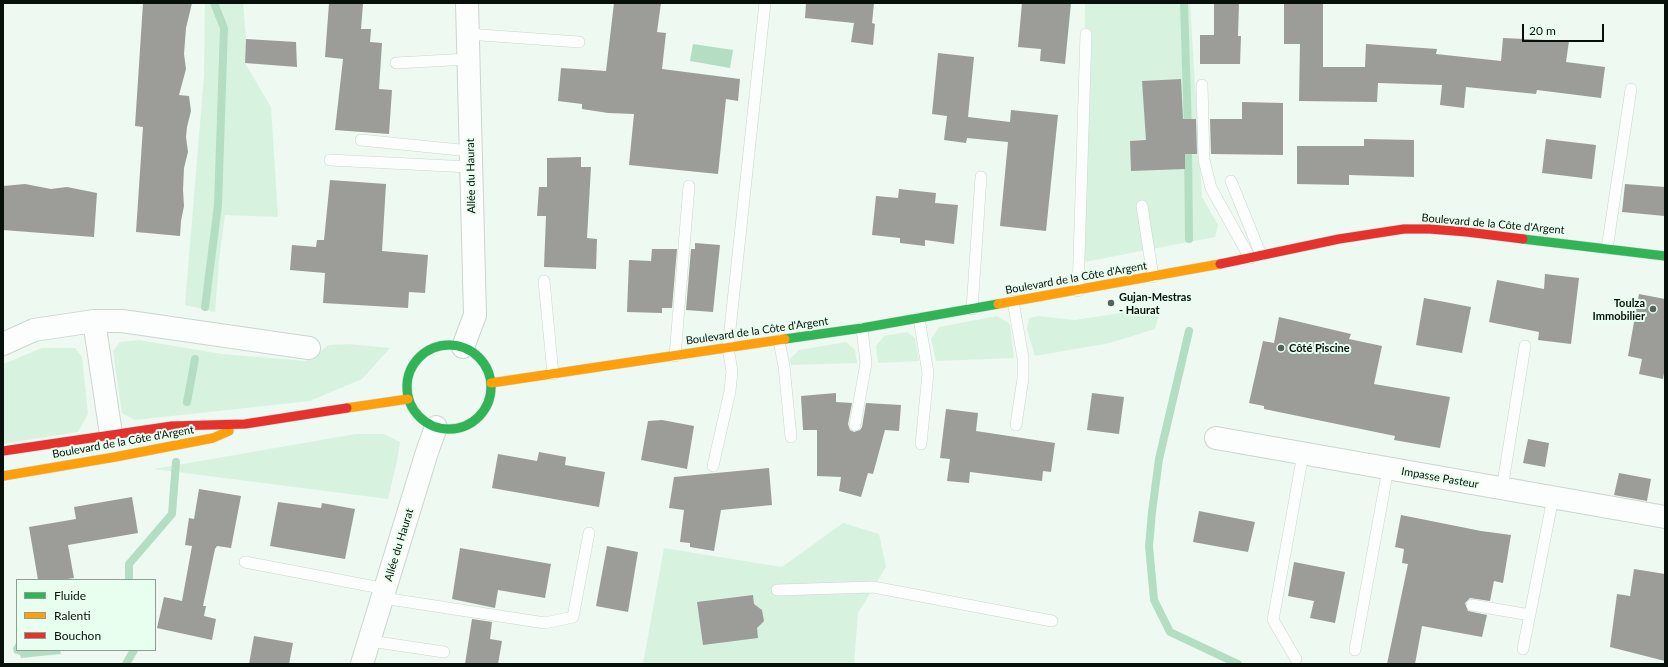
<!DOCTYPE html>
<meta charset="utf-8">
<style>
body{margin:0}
#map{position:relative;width:1668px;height:667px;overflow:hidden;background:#edf9f1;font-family:Lato,sans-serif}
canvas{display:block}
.frame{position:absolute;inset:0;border:4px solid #08100b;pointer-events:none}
.legend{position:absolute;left:16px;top:579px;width:140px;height:72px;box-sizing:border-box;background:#e8feef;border:1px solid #8e9f94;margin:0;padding:5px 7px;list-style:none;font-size:12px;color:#08100b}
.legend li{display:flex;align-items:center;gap:8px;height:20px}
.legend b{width:20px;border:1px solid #8e9f94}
.scale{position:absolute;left:1522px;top:24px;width:82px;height:18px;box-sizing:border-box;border:2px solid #08100b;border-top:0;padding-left:5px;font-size:12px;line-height:14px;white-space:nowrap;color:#08100b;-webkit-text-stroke:3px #e8feef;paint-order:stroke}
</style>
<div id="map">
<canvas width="1668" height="667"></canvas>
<div class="frame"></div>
<ul class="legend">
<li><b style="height:5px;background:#30b455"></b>Fluide</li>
<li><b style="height:5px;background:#ff9f0a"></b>Ralenti</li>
<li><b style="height:5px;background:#e5322d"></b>Bouchon</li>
</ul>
<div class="scale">20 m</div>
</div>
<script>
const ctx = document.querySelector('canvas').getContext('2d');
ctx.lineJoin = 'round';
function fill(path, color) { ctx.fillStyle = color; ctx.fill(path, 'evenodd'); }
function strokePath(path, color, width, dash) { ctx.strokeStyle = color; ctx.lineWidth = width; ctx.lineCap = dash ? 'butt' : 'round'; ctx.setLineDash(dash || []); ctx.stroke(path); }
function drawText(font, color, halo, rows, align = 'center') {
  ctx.font = font + ' Lato,sans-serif'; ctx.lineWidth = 4; ctx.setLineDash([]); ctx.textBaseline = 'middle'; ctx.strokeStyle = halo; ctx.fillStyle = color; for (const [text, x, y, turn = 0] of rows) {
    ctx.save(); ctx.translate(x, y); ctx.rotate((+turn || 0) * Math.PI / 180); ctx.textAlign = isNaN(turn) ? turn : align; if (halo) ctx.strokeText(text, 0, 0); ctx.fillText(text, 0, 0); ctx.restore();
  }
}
fill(new Path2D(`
 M 205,3 L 243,3 L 246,39 L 245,63 L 271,107 L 278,217 L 225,215 L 219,261 L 215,312 L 185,305 L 204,76 Z
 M 1085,3 L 1190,3 L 1202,197 L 1218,225 L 1215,237 L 1084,262 Z
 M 1153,308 L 1160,311 L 1155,329 L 1110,343 L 1035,356 L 1027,329 L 1029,318 L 1038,316 L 1075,320 Z
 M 997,316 L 1010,324 L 1014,358 L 936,361 L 931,339 L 939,327 Z
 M 907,332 L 915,338 L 919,361 L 878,363 L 876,346 L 884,336 Z
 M 139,340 L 222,354 L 306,361 L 329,345 L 348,344 L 390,348 L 362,379 L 310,401 L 135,420 L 122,413 L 113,351 L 120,342 Z
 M 846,342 L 855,350 L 857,363 L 791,365 L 790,359 L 799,350 Z
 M 42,348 L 75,348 L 82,357 L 88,414 L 78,432 L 3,444 L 3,364 Z
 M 356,434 L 384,434 L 400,442 L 397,461 L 388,499 L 154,469 Z
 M 843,523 L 879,534 L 886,567 L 858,613 L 854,664 L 643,664 L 664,548 L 782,567 Z`), '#d7f3e0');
fill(new Path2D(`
 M 693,44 L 733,50 L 730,68 L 690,61 Z
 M 16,643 L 17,643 L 17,650 L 60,650 L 61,654 L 21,658 L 20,655 L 14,653 L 13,648 Z`), '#b4dec4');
strokePath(new Path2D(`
 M 1184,3 L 1188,130
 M 1188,144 L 1189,239
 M 205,307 L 218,205 L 224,28 L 214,3
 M 1189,331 L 1159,459 L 1152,512 L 1149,546 L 1154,600 L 1170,632 L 1238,664
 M 187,402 L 195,359
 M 129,580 L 129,564 L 172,514 L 176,462
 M 126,664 L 134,650`), '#b4dec4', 8);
fill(new Path2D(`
 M 143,3 L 192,3 L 186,28 L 184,54 L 186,69 L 179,95 L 189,96 L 191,111 L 187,127 L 186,137 L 188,152 L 184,168 L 183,190 L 184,206 L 181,221 L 180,236 L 136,232 L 143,127 L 135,126 Z
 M 329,3 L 363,4 L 361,29 L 371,29 L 370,42 L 382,43 L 379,89 L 392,90 L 389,134 L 335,130 L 343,59 L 325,57 Z
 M 614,3 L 661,3 L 657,32 L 666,33 L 662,69 L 740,79 L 738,101 L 726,99 L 718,174 L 629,165 L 634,114 L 608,113 L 582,109 L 582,104 L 558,101 L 561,68 L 606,71 Z
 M 806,3 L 874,3 L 872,23 L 875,24 L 873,45 L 851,42 L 854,23 L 805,18 Z
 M 1022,3 L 1071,3 L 1065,64 L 1040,61 L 1041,49 L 1018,47 Z
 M 1214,3 L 1239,3 L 1238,36 L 1241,36 L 1240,64 L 1200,64 L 1200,35 L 1214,35 Z
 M 1284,3 L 1323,3 L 1323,67 L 1365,67 L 1366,44 L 1437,49 L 1436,54 L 1501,61 L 1503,38 L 1569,41 L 1566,62 L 1605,67 L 1601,98 L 1537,90 L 1536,94 L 1466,87 L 1464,108 L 1440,105 L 1442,85 L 1378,83 L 1377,102 L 1299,101 L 1300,44 L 1284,44 Z
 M 246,39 L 296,42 L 297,67 L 245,63 Z
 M 938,53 L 974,57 L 968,117 L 1010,122 L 1011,110 L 1058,115 L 1046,231 L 1000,226 L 1008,142 L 967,138 L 966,143 L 944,140 L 947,116 L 932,114 Z
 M 1181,79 L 1183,119 L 1196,119 L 1197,154 L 1185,154 L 1185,169 L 1131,171 L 1130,141 L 1146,140 L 1142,81 Z
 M 1242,102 L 1283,103 L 1283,155 L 1211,154 L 1210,119 L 1242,119 Z
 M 1364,139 L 1414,140 L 1414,177 L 1349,175 L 1349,185 L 1297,184 L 1297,146 L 1364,146 Z
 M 1546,139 L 1596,145 L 1592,179 L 1542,173 Z
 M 581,157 L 581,167 L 591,167 L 587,238 L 597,239 L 596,269 L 544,267 L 546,216 L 537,216 L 539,187 L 547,187 L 547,158 Z
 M 330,180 L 386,184 L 382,251 L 428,255 L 425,293 L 409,292 L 408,308 L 323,303 L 325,273 L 290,270 L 292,245 L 316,247 L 317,240 L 324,240 Z
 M 25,184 L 51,189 L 67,187 L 97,193 L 94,237 L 3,230 L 3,186 Z
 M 1625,184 L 1665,187 L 1665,216 L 1622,212 Z
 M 899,189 L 936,193 L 935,203 L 958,205 L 954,244 L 925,240 L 925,246 L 900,243 L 900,238 L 872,235 L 876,196 L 898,198 Z
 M 695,243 L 720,245 L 713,312 L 686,310 L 691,249 L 695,249 Z
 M 652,249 L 677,249 L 672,308 L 662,308 L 662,313 L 627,312 L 629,260 L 651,261 Z
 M 1545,274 L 1579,278 L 1571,344 L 1538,340 L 1539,332 L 1489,322 L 1497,280 L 1544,289 Z
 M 1639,294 L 1665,299 L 1665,367 L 1663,379 L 1639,374 L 1642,359 L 1628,356 Z
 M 1424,298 L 1471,307 L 1462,353 L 1416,345 Z
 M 1279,317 L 1351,334 L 1349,339 L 1382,346 L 1374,384 L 1450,397 L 1440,448 L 1394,440 L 1395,436 L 1264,409 L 1264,406 L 1249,403 L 1263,341 L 1274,343 Z
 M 836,393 L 836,402 L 852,403 L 848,424 L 850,430 L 854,432 L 860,430 L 862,427 L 866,403 L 901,405 L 899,431 L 885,430 L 873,474 L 868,473 L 861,497 L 839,491 L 841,477 L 817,476 L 817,430 L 803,430 L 801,396 Z
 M 1092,393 L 1124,397 L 1119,434 L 1087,430 Z
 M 946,409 L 978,413 L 976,431 L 1055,443 L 1051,472 L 1043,471 L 1042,481 L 970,472 L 969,483 L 947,481 L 950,459 L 940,458 Z
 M 662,420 L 694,426 L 687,469 L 641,460 L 648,421 Z
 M 1528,439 L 1549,443 L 1545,467 L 1523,463 Z
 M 539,452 L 566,457 L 565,465 L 605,472 L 599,507 L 492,488 L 498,454 L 537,461 Z
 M 769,468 L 772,505 L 721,510 L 714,551 L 690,547 L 690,543 L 680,542 L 684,510 L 669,508 L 674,477 Z
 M 1619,473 L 1651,479 L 1647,501 L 1614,495 Z
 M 199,489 L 241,496 L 231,548 L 217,546 L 215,549 L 203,606 L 206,606 L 204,616 L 216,619 L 212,640 L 157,628 L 164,597 L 182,601 L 192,546 L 185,545 L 189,518 L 194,519 Z
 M 132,497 L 138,533 L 68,545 L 74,578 L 61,580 L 38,580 L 29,527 L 76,519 L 74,507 Z
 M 278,502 L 321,508 L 322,503 L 355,509 L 345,559 L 270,546 Z
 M 1199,511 L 1255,522 L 1248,552 L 1193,542 Z
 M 1401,515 L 1481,531 L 1511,535 L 1503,583 L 1494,581 L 1490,601 L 1470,598 L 1465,603 L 1468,611 L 1487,615 L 1482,637 L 1422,626 L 1415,664 L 1387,664 L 1408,564 L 1402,563 L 1404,549 L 1395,547 Z
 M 607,546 L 638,552 L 628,612 L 596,606 Z
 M 460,548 L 551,564 L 545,598 L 498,590 L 495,608 L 452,599 Z
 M 1294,562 L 1345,572 L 1335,623 L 1310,618 L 1314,601 L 1288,596 Z
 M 1634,569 L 1665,574 L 1665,661 L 1610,647 L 1617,594 L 1630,596 Z
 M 753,595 L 754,604 L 762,610 L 764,621 L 757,628 L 758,638 L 703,645 L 697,602 Z
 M 472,619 L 492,622 L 490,639 L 502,641 L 498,664 L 465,664 Z
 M 254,636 L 293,643 L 289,664 L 249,664 Z`), '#9c9d99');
const lane = new Path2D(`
 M 467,34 L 579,42
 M 396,63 L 468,59
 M 1202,85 L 1204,160 L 1211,188 L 1250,258
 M 361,140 L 470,151
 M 330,160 L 470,167
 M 1231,181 L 1261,255
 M 1142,206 L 1153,277
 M 1607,249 L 1631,89
 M 544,281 L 553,374
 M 1078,291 L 1086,34
 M 1013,301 L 1023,358 L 1023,378 L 1016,425
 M 972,309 L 981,177
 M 919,318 L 928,373 L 921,444
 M 779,341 L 784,366 L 791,437
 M 675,356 L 689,186
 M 855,425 L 866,363 L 862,328
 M 713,466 L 730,391 L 732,371 L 728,348 L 765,3
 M 1502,489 L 1525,346
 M 245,562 L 386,589
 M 777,590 L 873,587 L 1052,621
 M 383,598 L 545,623 L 573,617 L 589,533
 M 1472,605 L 1530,615
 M 370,641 L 444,652
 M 1523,649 L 1553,498
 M 1355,650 L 1388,469
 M 1296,659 L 1273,620 L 1303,454`);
const street = new Path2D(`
 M 94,321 L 111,434
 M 3,344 L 34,330 L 94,321 L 122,321 L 309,348
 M 463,347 L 475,315 L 467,3
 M 1216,438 L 1665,517
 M 362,664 L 427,452 L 436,427`);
const fast = new Path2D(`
 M 1523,239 L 1665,256
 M 785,339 L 862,328 L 998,304
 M407 387a42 42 0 1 1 84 0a42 42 0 1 1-84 0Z`);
const slow = new Path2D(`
 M 998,304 L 1220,264
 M 491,383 L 785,339
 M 347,408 L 408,399
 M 3,476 L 115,457 L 213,438 L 229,431`);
const jam = new Path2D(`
 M 1220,264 L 1339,239 L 1404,229 L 1430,229 L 1467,232 L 1523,239
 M 3,451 L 172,426 L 245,424 L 347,408`);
strokePath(lane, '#ccd5cf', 12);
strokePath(street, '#ccd5cf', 24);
strokePath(fast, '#ccd5cf', 10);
strokePath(slow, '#ccd5cf', 10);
strokePath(jam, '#ccd5cf', 10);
strokePath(lane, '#fcfefd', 11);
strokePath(street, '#fcfefd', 22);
strokePath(fast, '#30b455', 9);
strokePath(slow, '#ff9f0a', 9);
strokePath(jam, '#e5322d', 9);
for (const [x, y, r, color] of [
 [1111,303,4,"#58625c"],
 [1653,309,4,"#58625c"],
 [1281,348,4,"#58625c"]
]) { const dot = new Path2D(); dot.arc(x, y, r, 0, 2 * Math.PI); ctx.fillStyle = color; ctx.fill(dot); strokePath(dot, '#e8feef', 1.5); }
drawText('11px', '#08100b', '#e8feef', [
 ["Allée du Haurat",471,176,-91],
 ["Boulevard de la Côte d'Argent",1493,224,5],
 ["Boulevard de la Côte d'Argent",1076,278,-10],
 ["Boulevard de la Côte d'Argent",757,331,-8],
 ["Boulevard de la Côte d'Argent",123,442,-10],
 ["Impasse Pasteur",1440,478,10],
 ["Allée du Haurat",399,545,-73]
]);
drawText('bold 11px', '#08100b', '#e8feef', [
 ["Gujan-Mestras",1119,297],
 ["- Haurat",1119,310],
 ["Toulza",1645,303,"right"],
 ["Immobilier",1645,316,"right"],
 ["Côté Piscine",1289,348]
], 'left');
</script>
